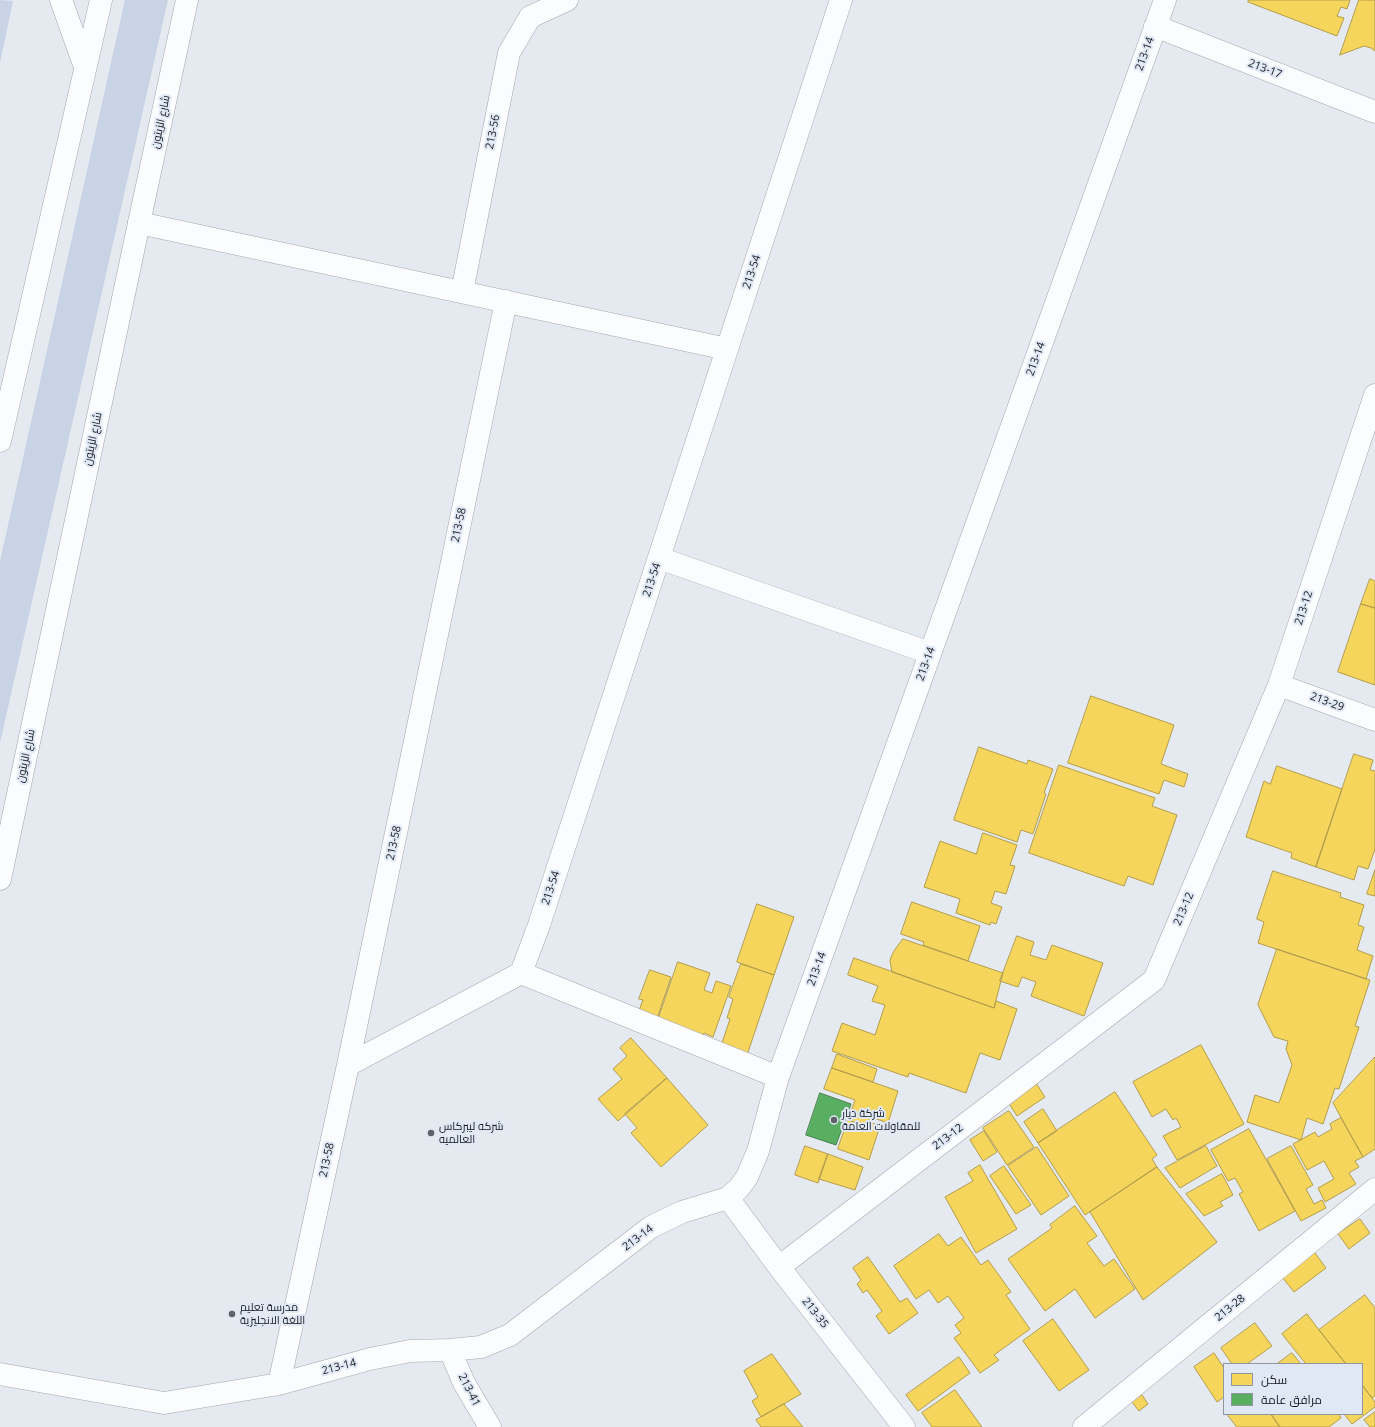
<!DOCTYPE html>
<meta charset="utf-8">
<style>
body{margin:0}
#map{position:relative;width:1375px;height:1427px;overflow:hidden;background:#e5e9f0;font-family:"Open Sans",Cairo,sans-serif}
canvas{display:block}
.legend{position:absolute;left:1223px;top:1363px;width:140px;height:52px;box-sizing:border-box;background:#e0e8f5;border:1px solid #90959f;margin:0;padding:5px 7px;list-style:none;font-size:12px;color:#17191e}
.legend li{display:flex;align-items:center;gap:8px;height:20px}
.legend b{width:20px;border:1px solid #90959f}
</style>
<div id="map">
<canvas width="1375" height="1427"></canvas>
<ul class="legend">
<li><b style="height:11px;background:#f6d55c"></b>سكن</li>
<li><b style="height:11px;background:#5aae61"></b>مرافق عامة</li>
</ul>
</div>
<script>
const ctx = document.querySelector('canvas').getContext('2d');
ctx.lineJoin = 'round';
function fill(path, color) { ctx.fillStyle = color; ctx.fill(path, 'evenodd'); }
function strokePath(path, color, width, dash) { ctx.strokeStyle = color; ctx.lineWidth = width; ctx.lineCap = dash ? 'butt' : 'round'; ctx.setLineDash(dash || []); ctx.stroke(path); }
function drawText(font, color, halo, rows, align = 'center') {
  ctx.font = font + ' "Open Sans",Cairo,sans-serif'; ctx.lineWidth = 4; ctx.setLineDash([]); ctx.textBaseline = 'middle'; ctx.strokeStyle = halo; ctx.fillStyle = color; for (const [text, x, y, turn = 0] of rows) {
    ctx.save(); ctx.translate(x, y); ctx.rotate((+turn || 0) * Math.PI / 180); ctx.textAlign = isNaN(turn) ? turn : align; if (halo) ctx.strokeText(text, 0, 0); ctx.fillText(text, 0, 0); ctx.restore();
  }
}
fill(new Path2D(`
 M 0,0 L 13,1 L 0,63 Z
 M 125,0 L 168,0 L 0,743 L 0,561 Z`), '#c8d4e6');
const homes = new Path2D(`
 M 1249,0 L 1350,0 L 1347,9 L 1341,7 L 1337,16 L 1344,18 L 1337,36 L 1248,2 Z
 M 1359,0 L 1375,0 L 1375,51 L 1371,48 L 1364,46 L 1340,55 Z
 M 1370,579 L 1375,581 L 1375,608 L 1361,604 Z
 M 1361,604 L 1375,608 L 1375,685 L 1338,672 Z
 M 1091,696 L 1174,725 L 1161,764 L 1188,774 L 1184,787 L 1164,780 L 1159,794 L 1068,763 Z
 M 979,747 L 1027,764 L 1028,760 L 1053,769 L 1044,793 L 1046,794 L 1033,834 L 1021,830 L 1017,842 L 954,820 Z
 M 1354,754 L 1373,760 L 1370,770 L 1375,771 L 1375,849 L 1368,869 L 1358,866 L 1354,880 L 1316,867 Z
 M 1059,765 L 1155,798 L 1152,806 L 1177,815 L 1153,885 L 1128,876 L 1124,886 L 1029,853 Z
 M 1277,766 L 1342,789 L 1316,867 L 1291,858 L 1292,853 L 1246,837 L 1264,781 L 1270,784 Z
 M 983,833 L 1017,845 L 1010,865 L 1015,866 L 1006,894 L 995,891 L 991,903 L 1002,907 L 996,924 L 991,922 L 990,925 L 956,913 L 960,899 L 924,887 L 940,841 L 976,854 Z
 M 1375,870 L 1375,896 L 1367,894 Z
 M 1273,871 L 1341,893 L 1340,897 L 1364,905 L 1358,925 L 1364,927 L 1357,950 L 1373,956 L 1366,979 L 1258,943 L 1264,922 L 1257,919 Z
 M 912,902 L 980,926 L 968,961 L 923,945 L 924,942 L 901,934 Z
 M 757,904 L 794,917 L 774,975 L 737,962 Z
 M 1017,936 L 1034,942 L 1030,955 L 1046,960 L 1052,945 L 1103,963 L 1084,1016 L 1031,996 L 1036,982 L 1022,977 L 1018,987 L 1000,981 Z
 M 903,939 L 1003,973 L 994,1008 L 892,972 L 890,961 L 891,957 L 894,951 Z
 M 1277,949 L 1370,980 L 1355,1026 L 1359,1027 L 1339,1089 L 1335,1088 L 1323,1124 L 1307,1118 L 1301,1140 L 1247,1122 L 1255,1095 L 1279,1103 L 1292,1065 L 1286,1049 L 1288,1041 L 1274,1037 L 1258,1005 Z
 M 854,958 L 994,1008 L 996,1001 L 1017,1009 L 1000,1060 L 980,1053 L 966,1093 L 909,1073 L 908,1077 L 832,1051 L 842,1023 L 875,1035 L 885,1005 L 872,1001 L 878,986 L 848,975 Z
 M 678,962 L 710,973 L 704,990 L 712,993 L 716,981 L 731,986 L 713,1037 L 704,1033 L 702,1039 L 657,1023 Z
 M 741,964 L 774,975 L 746,1058 L 720,1049 L 730,1019 L 727,1018 L 733,999 L 729,997 Z
 M 650,970 L 671,977 L 655,1025 L 636,1018 L 643,1000 L 639,999 Z
 M 631,1038 L 667,1078 L 618,1121 L 598,1099 L 622,1079 L 613,1069 L 627,1056 L 620,1048 Z
 M 1201,1045 L 1244,1124 L 1177,1160 L 1163,1136 L 1181,1127 L 1176,1118 L 1173,1120 L 1166,1109 L 1152,1117 L 1133,1082 Z
 M 837,1054 L 877,1069 L 873,1082 L 832,1068 Z
 M 1375,1057 L 1375,1149 L 1363,1157 L 1333,1103 Z
 M 832,1068 L 898,1091 L 888,1123 L 871,1117 L 868,1127 L 848,1120 L 855,1100 L 824,1089 Z
 M 667,1078 L 708,1125 L 661,1167 L 631,1133 L 637,1128 L 625,1114 Z
 M 1036,1083 L 1045,1097 L 1017,1116 L 1008,1102 Z
 M 1115,1092 L 1157,1155 L 1152,1159 L 1157,1167 L 1085,1215 L 1038,1143 Z
 M 1043,1109 L 1057,1131 L 1038,1143 L 1024,1122 Z
 M 1009,1111 L 1034,1147 L 1007,1165 L 983,1128 Z
 M 1341,1118 L 1363,1157 L 1355,1161 L 1359,1167 L 1349,1173 L 1356,1184 L 1325,1202 L 1318,1188 L 1334,1179 L 1324,1161 L 1307,1170 L 1293,1144 L 1315,1132 L 1318,1137 L 1332,1129 L 1330,1124 Z
 M 848,1120 L 868,1127 L 869,1122 L 880,1126 L 869,1160 L 838,1149 Z
 M 1249,1129 L 1295,1211 L 1259,1231 L 1239,1194 L 1243,1192 L 1235,1178 L 1228,1181 L 1211,1150 Z
 M 984,1131 L 997,1152 L 983,1161 L 970,1140 Z
 M 805,1146 L 828,1154 L 818,1183 L 795,1175 Z
 M 1206,1146 L 1217,1166 L 1180,1188 L 1165,1168 Z
 M 1291,1146 L 1313,1185 L 1306,1189 L 1314,1204 L 1322,1200 L 1326,1208 L 1301,1221 L 1267,1159 Z
 M 1037,1147 L 1069,1196 L 1041,1215 L 1008,1166 Z
 M 828,1154 L 863,1167 L 855,1190 L 819,1179 Z
 M 980,1165 L 1017,1229 L 976,1253 L 945,1197 L 973,1181 L 968,1173 Z
 M 1004,1166 L 1031,1205 L 1016,1214 L 990,1176 Z
 M 1157,1167 L 1217,1242 L 1143,1300 L 1090,1212 Z
 M 1222,1174 L 1233,1195 L 1220,1202 L 1223,1206 L 1204,1216 L 1186,1194 Z
 M 1075,1206 L 1097,1236 L 1087,1243 L 1104,1266 L 1114,1259 L 1135,1289 L 1095,1318 L 1075,1289 L 1045,1311 L 1008,1259 L 1052,1228 L 1050,1225 Z
 M 1360,1219 L 1370,1233 L 1349,1249 L 1338,1234 Z
 M 939,1234 L 948,1246 L 961,1237 L 981,1265 L 988,1260 L 1011,1292 L 1006,1295 L 1030,1329 L 994,1355 L 999,1360 L 980,1373 L 954,1338 L 961,1333 L 955,1325 L 964,1318 L 948,1296 L 938,1303 L 929,1290 L 916,1299 L 894,1266 Z
 M 1315,1253 L 1326,1268 L 1294,1292 L 1282,1277 Z
 M 868,1257 L 900,1302 L 907,1298 L 918,1313 L 889,1334 L 876,1316 L 882,1311 L 867,1290 L 863,1293 L 857,1284 L 861,1280 L 853,1268 Z
 M 1365,1295 L 1375,1308 L 1375,1396 L 1372,1398 L 1362,1385 L 1362,1364 L 1346,1364 L 1319,1330 Z
 M 1307,1314 L 1319,1330 L 1346,1364 L 1306,1364 L 1282,1334 Z
 M 1053,1319 L 1089,1370 L 1059,1391 L 1023,1341 Z
 M 1255,1323 L 1272,1346 L 1247,1364 L 1232,1364 L 1221,1348 Z
 M 1214,1353 L 1224,1368 L 1224,1397 L 1217,1402 L 1194,1367 Z
 M 1292,1353 L 1301,1364 L 1277,1364 Z
 M 772,1354 L 801,1394 L 761,1417 L 752,1401 L 758,1397 L 744,1371 Z
 M 959,1357 L 970,1373 L 918,1411 L 906,1395 Z
 M 1362,1385 L 1375,1402 L 1375,1407 L 1352,1424 L 1344,1414 L 1362,1414 Z
 M 955,1390 L 982,1427 L 932,1427 L 922,1413 Z
 M 1142,1395 L 1148,1404 L 1139,1411 L 1132,1402 Z
 M 784,1404 L 803,1427 L 761,1427 L 756,1420 Z
 M 1375,1412 L 1375,1427 L 1370,1427 L 1364,1420 Z
 M 1227,1414 L 1271,1414 L 1280,1427 L 1237,1427 Z
 M 1271,1414 L 1339,1414 L 1341,1418 L 1329,1427 L 1280,1427 Z`);
fill(homes, '#f6d55c');
strokePath(homes, '#b39d49', 1);
const public = new Path2D(`
 M 820,1093 L 851,1104 L 836,1145 L 806,1135 Z`);
fill(public, '#5aae61');
strokePath(public, '#46814d', 1);
const street = new Path2D(`
 M 1155,26 L 1375,112
 M 139,223 L 727,349
 M 462,292 L 509,53 L 530,17 L 567,0
 M 659,558 L 930,653
 M 1279,685 L 1375,720
 M 521,973 L 778,1077
 M 348,1065 L 521,973 L 539,925 L 841,0
 M 728,1198 L 779,1267 L 904,1427
 M 779,1267 L 1154,980 L 1279,685 L 1375,395
 M 450,1350 L 464,1383 L 490,1427
 M 0,1374 L 164,1403 L 279,1384 L 370,1359 L 410,1351 L 450,1350 L 481,1347 L 510,1335 L 651,1227 L 682,1212 L 728,1198 L 739,1188 L 747,1177 L 758,1151 L 778,1077 L 1165,0
 M 279,1384 L 348,1065 L 506,301
 M 1084,1427 L 1375,1189`);
const secondary = new Path2D(`
 M 0,441 L 101,0
 M 0,879 L 139,223 L 187,0`);
const highway = new Path2D(`
 M 61,0 L 85,67`);
strokePath(street, '#a4a7ac', 23);
strokePath(secondary, '#a4a7ac', 23);
strokePath(highway, '#a4a7ac', 23);
strokePath(street, '#fbfcfd', 22);
strokePath(secondary, '#fbfcfd', 22);
strokePath(highway, '#fbfcfd', 22);
for (const [x, y, r, color] of [
 [834,1120,4,"#5f6268"],
 [431,1133,4,"#5f6268"],
 [232,1314,4,"#5f6268"]
]) { const dot = new Path2D(); dot.arc(x, y, r, 0, 2 * Math.PI); ctx.fillStyle = color; ctx.fill(dot); strokePath(dot, '#e0e8f5', 1.5); }
drawText('11px', '#17191e', '#e0e8f5', [
 ["213-14",1145,54,-70],
 ["213-17",1265,69,21],
 ["شارع الزيتون",161,122,-78],
 ["213-56",493,132,-79],
 ["213-54",752,272,-72],
 ["213-14",1036,359,-70],
 ["شارع الزيتون",93,439,-78],
 ["213-58",459,525,-78],
 ["213-54",652,580,-72],
 ["213-12",1304,608,-72],
 ["213-14",926,664,-70],
 ["213-29",1327,702,20],
 ["شارع الزيتون",26,756,-78],
 ["213-58",394,843,-78],
 ["213-54",551,888,-72],
 ["213-12",1184,909,-67],
 ["213-14",817,969,-70],
 ["213-12",948,1137,-37],
 ["213-58",327,1160,-78],
 ["213-14",638,1238,-37],
 ["213-28",1230,1308,-39],
 ["213-35",815,1313,52],
 ["213-14",339,1367,-15],
 ["213-41",469,1390,63]
]);
drawText('11px', '#17191e', '#e0e8f5', [
 ["شركة ديار",842,1114],
 ["للمقاولات العامة",842,1127],
 ["شركه ليبركاس",439,1127],
 ["العالميه",439,1140],
 ["مدرسة تعليم",240,1308],
 ["اللغة الانجليزية",240,1321]
], 'left');
</script>
